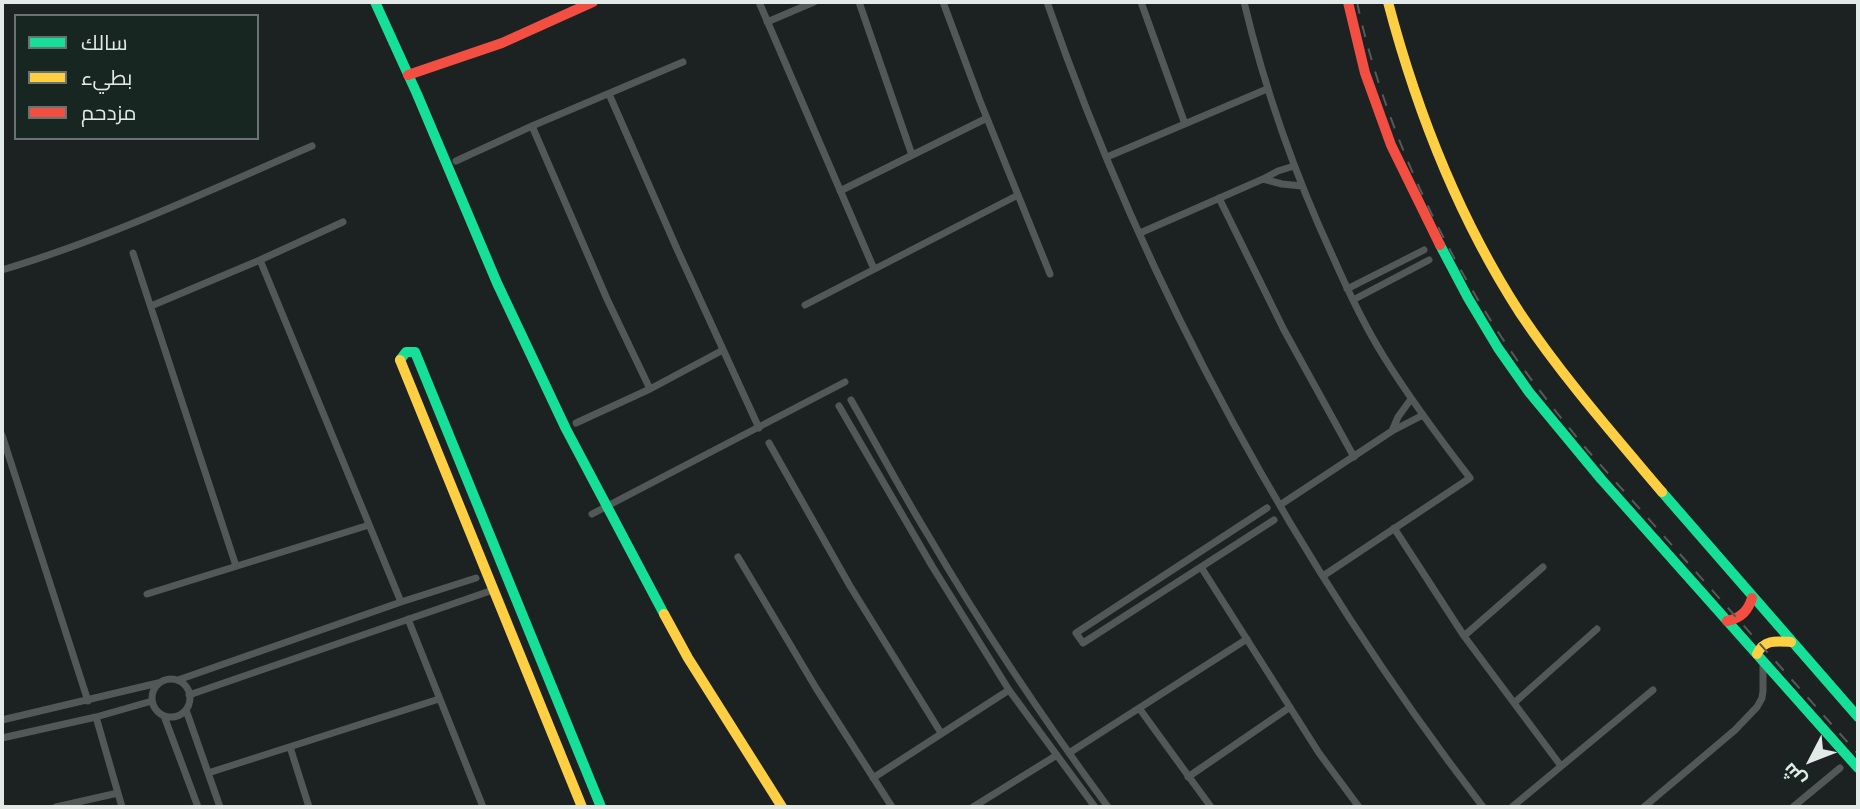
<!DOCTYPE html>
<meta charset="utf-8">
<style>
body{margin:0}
#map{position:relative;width:1860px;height:809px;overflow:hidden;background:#1c2221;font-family:Spectral,Cairo,serif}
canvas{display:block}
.frame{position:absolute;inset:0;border:4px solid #e1eae7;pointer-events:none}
.legend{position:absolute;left:14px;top:14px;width:245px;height:126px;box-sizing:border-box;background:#182622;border:2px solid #687471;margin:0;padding:9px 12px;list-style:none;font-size:21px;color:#e1eae7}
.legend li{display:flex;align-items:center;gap:14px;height:35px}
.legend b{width:35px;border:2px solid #687471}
.north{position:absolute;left:1776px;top:725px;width:70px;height:70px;-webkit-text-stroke:5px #182622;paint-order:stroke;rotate:228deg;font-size:19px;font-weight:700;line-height:28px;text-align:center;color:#e1eae7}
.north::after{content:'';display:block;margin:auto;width:24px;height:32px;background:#e1eae7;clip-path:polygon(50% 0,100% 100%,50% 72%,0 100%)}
</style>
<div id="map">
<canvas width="1860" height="809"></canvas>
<div class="frame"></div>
<ul class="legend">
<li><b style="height:9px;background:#16e098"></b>سالك</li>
<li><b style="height:9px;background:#ffcf43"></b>بطيء</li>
<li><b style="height:9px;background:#f24e42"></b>مزدحم</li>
</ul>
<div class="north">ش</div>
</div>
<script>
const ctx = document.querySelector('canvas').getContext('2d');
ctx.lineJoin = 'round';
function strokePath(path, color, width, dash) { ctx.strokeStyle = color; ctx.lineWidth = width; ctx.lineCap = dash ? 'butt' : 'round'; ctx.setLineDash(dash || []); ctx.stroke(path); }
strokePath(new Path2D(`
 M 759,2 L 874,269
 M 859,2 L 912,155
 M 943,2 L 980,101 L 1050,274
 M 1047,2 C 1147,291 1297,565 1483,807
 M 1141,2 L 1185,124
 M 1244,2 C 1265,90 1295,175 1333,257 C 1348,291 1364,325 1384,357 C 1410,399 1440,439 1470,478 L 1323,576
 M 767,22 L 814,2
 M 609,94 L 677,249 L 759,428
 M 532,126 L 607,299 L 650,389
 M 1107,157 L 1267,89
 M 456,161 L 532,126 L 683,62
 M 1263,179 L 1282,184 L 1302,186
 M 840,191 L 987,118
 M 1219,198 L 1284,330 L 1354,457
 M 1140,233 L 1263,179 L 1278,171 L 1294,166
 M 133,253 L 236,566
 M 260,260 L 401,602
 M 2,270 C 109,238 210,190 312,146
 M 1347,289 L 1424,250
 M 1353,300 L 1429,260
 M 805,305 L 1018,195
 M 151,306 L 260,260 L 343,222
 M 851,400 C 877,445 901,491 928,535 C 983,629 1044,720 1108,807
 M 839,406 L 932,566 L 1009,690 L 1095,807
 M 576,423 L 650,389 L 723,350
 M 1392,431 L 1398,417 L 1411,399
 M 2,435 L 88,701
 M 769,443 L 850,586 L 941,733
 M 1280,505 L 1392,431 L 1423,415
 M 1267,508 L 1076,633 L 1083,643 L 1274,520
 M 592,514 L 845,382
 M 1394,528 L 1464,636 L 1561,766
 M 738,557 L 816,688 L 892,807
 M 1201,567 L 1319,753 L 1359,807
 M 147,594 L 369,525
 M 408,619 L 483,807
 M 1464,636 L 1543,567
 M152 698a19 19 0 1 1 38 0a19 19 0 1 1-38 0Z
 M 178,680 L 401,602 L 476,578
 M 189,695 L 493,590
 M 1514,703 L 1597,629
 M 1139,708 L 1211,807
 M 186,710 L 220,807
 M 164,716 L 198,807
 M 96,717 L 122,807
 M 2,720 L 158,683
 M 2,738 L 96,717 L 152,701
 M 290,747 L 309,807
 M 1069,753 L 1247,639
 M 208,773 L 439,699
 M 1188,777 L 1290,707
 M 873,778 L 1009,690
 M 56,807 L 118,793
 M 973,807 L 1057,755
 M 1512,807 L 1653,690
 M 1644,807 L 1735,730 L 1757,707 L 1762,698 L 1763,691 L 1763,661
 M 1793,807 L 1840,768`), '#525858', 7);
strokePath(new Path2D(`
 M 375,2 L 417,94 L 497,283 L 566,429 L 664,614
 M 1440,245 L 1468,298 L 1498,348 L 1529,392 L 1601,479 L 1858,768
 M 400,360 L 406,352 L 415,352 L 601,807
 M 1662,492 L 1858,717`), '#16e098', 10);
strokePath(new Path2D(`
 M 1388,2 C 1417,112 1458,217 1520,313 C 1562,376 1613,434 1662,492
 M 400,360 L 582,807
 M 664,614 L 688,658 L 782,807
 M 1757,654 C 1764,639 1777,641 1791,642`), '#ffcf43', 10);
strokePath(new Path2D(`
 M 1348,2 L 1365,73 L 1391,145 L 1440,245
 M 408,75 L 502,43 L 593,2
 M 1727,621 C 1741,618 1748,611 1752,598`), '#f24e42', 10);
strokePath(new Path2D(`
 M 1357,2 C 1383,125 1445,257 1517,360 C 1540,392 1564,422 1589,452 L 1858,754`), '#545a5a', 2, [12, 12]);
</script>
